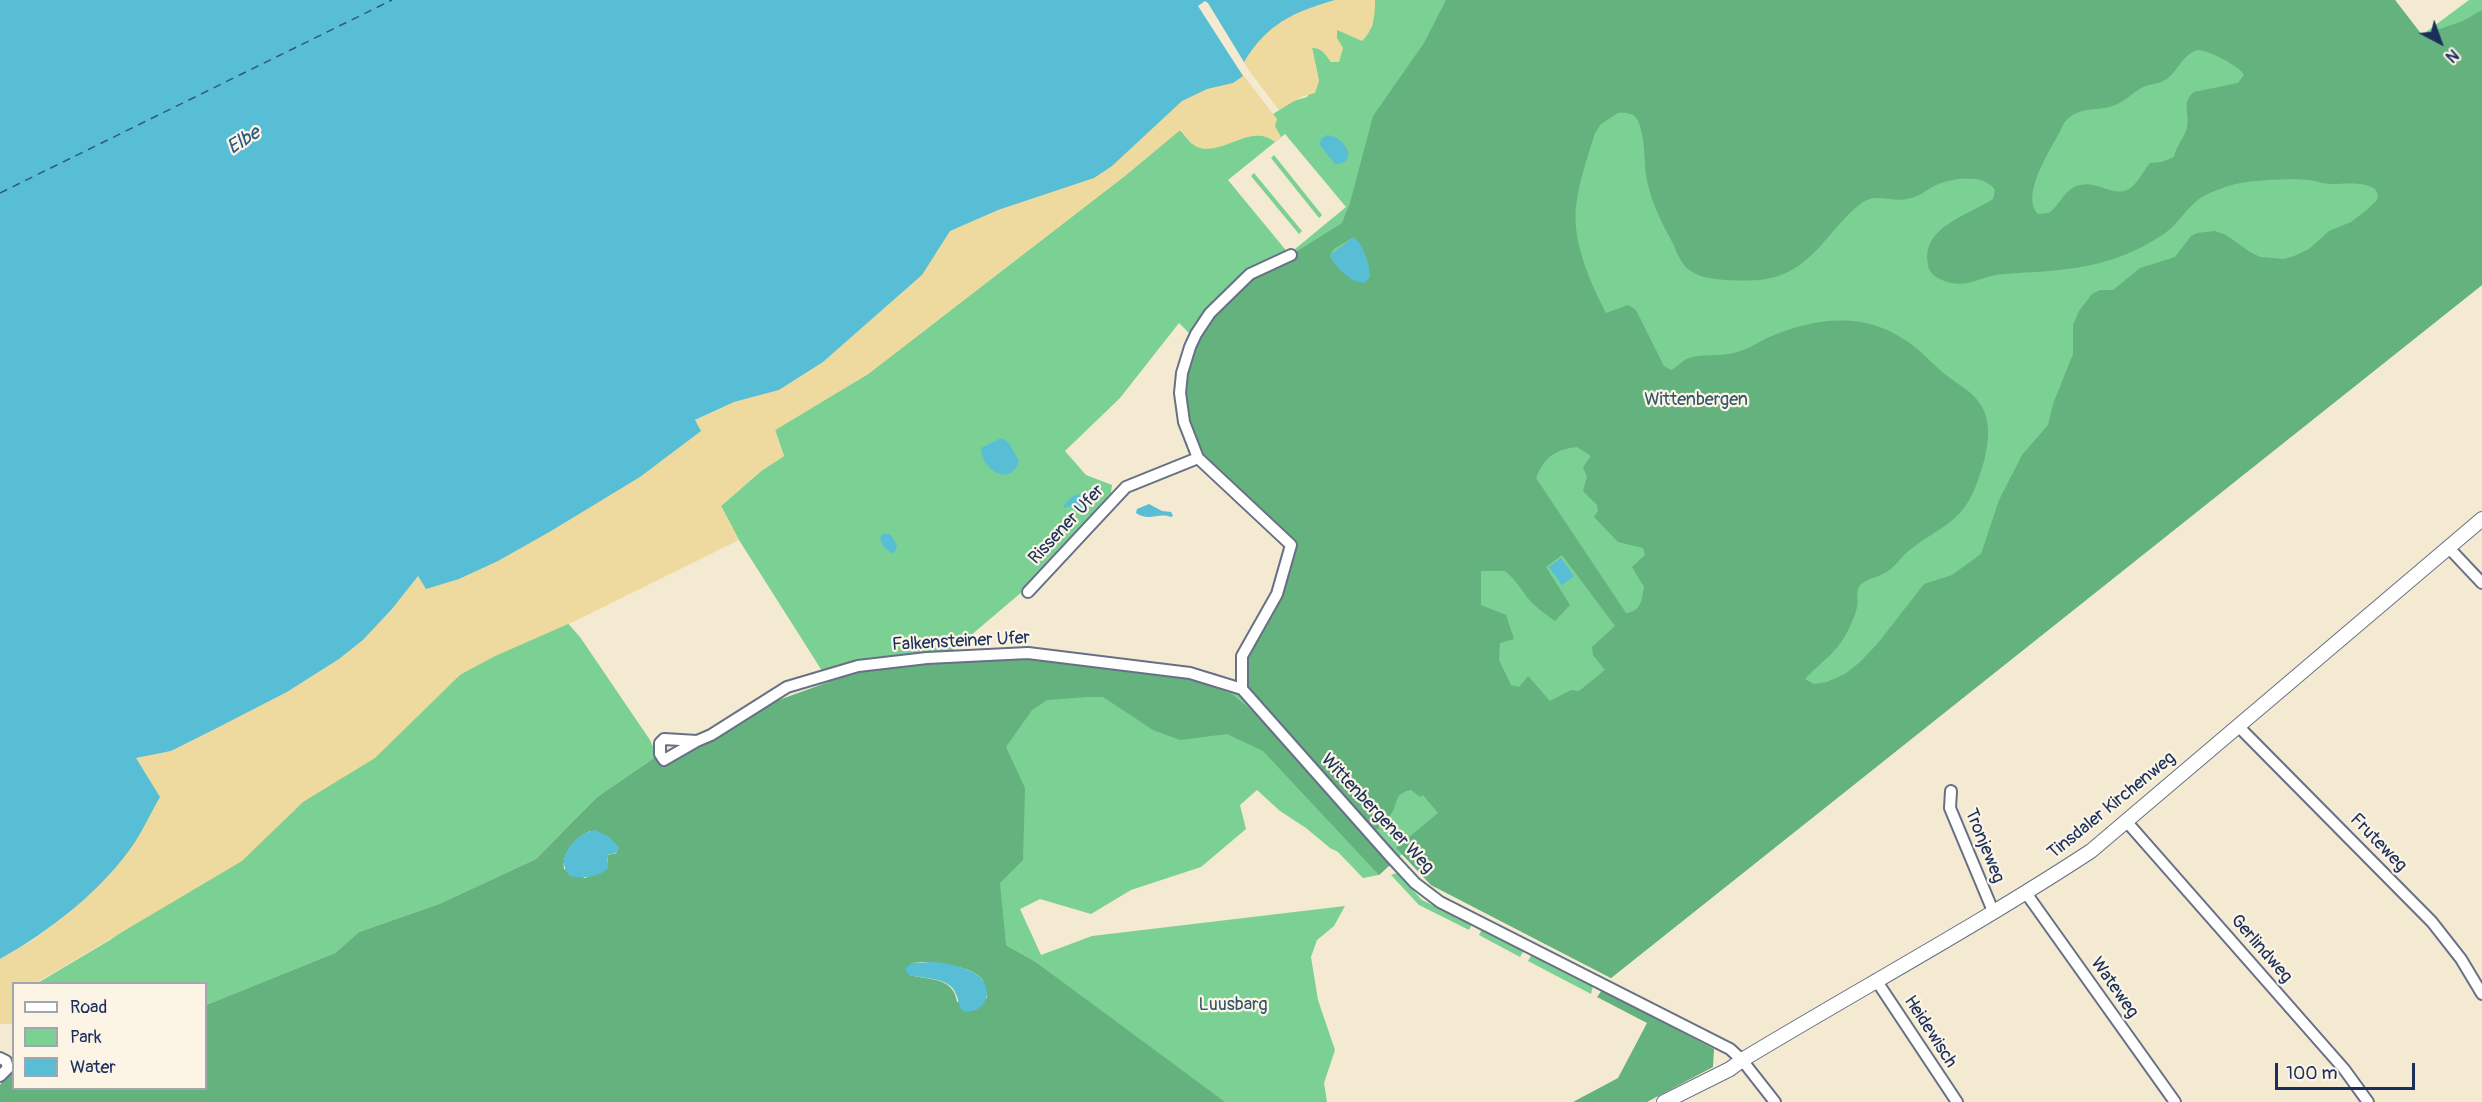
<!DOCTYPE html>
<style>
body{margin:0}
#map{position:relative;width:2482px;height:1102px;overflow:hidden;background:#f4ead1;font-family:Pangolin,sans-serif}
canvas{display:block}
.legend{position:absolute;left:12px;top:982px;width:195px;height:108px;box-sizing:border-box;background:#fcf5e5;border:2px solid #a2a6af;margin:0;padding:8px 10px;list-style:none;font-size:18px;color:#1b2f5e}
.legend li{display:flex;align-items:center;gap:12px;height:30px}
.legend b{width:30px;border:2px solid #a2a6af}
.north{position:absolute;left:2410px;top:12px;width:60px;height:60px;-webkit-text-stroke:4px #fcf5e5;paint-order:stroke;rotate:139deg;font-size:16px;font-weight:700;line-height:24px;text-align:center;color:#1b2f5e}
.north::after{content:'';display:block;margin:auto;width:21px;height:27px;background:#1b2f5e;clip-path:polygon(50% 0,100% 100%,50% 72%,0 100%)}
.scale{position:absolute;left:2275px;top:1063px;width:140px;height:27px;box-sizing:border-box;border:3px solid #1b2f5e;border-top:0;padding-left:8px;font-size:18px;line-height:21px;white-space:nowrap;color:#1b2f5e;-webkit-text-stroke:4px #fcf5e5;paint-order:stroke}
</style>
<div id="map">
<canvas width="2482" height="1102"></canvas>
<ul class="legend">
<li><b style="height:8px;background:#fff"></b>Road</li>
<li><b style="height:16px;background:#7bd094"></b>Park</li>
<li><b style="height:16px;background:#58bed6"></b>Water</li>
</ul>
<div class="north">N</div>
<div class="scale">100 m</div>
</div>
<script>
const ctx = document.querySelector('canvas').getContext('2d');
ctx.lineJoin = 'round';
function fill(path, color) { ctx.fillStyle = color; ctx.fill(path, 'evenodd'); }
function strokePath(path, color, width, dash) { ctx.strokeStyle = color; ctx.lineWidth = width; ctx.lineCap = dash ? 'butt' : 'round'; ctx.setLineDash(dash || []); ctx.stroke(path); }
function drawText(font, color, halo, rows, align = 'center') {
  ctx.font = font + ' Pangolin,sans-serif'; ctx.lineWidth = 4.5; ctx.setLineDash([]); ctx.textBaseline = 'middle'; ctx.strokeStyle = halo; ctx.fillStyle = color; for (const [text, x, y, turn = 0] of rows) {
    ctx.save(); ctx.translate(x, y); ctx.rotate((+turn || 0) * Math.PI / 180); ctx.textAlign = isNaN(turn) ? turn : align; if (halo) ctx.strokeText(text, 0, 0); ctx.fillText(text, 0, 0); ctx.restore();
  }
}
fill(new Path2D(`
 M 1375,0 L 2395,0 L 2422,35 L 2469,0 L 2482,0 L 2482,285 L 1611,978 L 1431,885 L 1402,854 L 1379,875 L 1363,878 L 1338,852 L 1330,848 L 1306,828 L 1280,811 L 1257,790 L 1240,805 L 1246,829 L 1201,867 L 1131,890 L 1091,914 L 1040,899 L 1020,909 L 1041,955 L 1092,936 L 1345,906 L 1334,926 L 1317,940 L 1311,957 L 1318,1000 L 1335,1050 L 1324,1083 L 1327,1102 L 1224,1102 L 1036,962 L 1006,945 L 831,685 L 739,540 L 721,506 L 761,471 L 784,456 L 775,430 L 868,374 L 1126,175 L 1180,130 L 1192,144 L 1229,143 L 1293,101 L 1307,97 L 1319,81 L 1312,48 C 1322,47 1326,55 1331,62 L 1337,30 L 1372,27 ZM 1285,134 L 1346,207 L 1289,254 L 1228,180 ZM 1179,323 L 1196,340 L 1184,377 L 1184,414 L 1292,541 L 1279,596 L 1243,656 L 1242,692 L 1188,675 L 943,659 L 1023,591 L 1111,493 L 1112,485 L 1086,475 L 1065,451 L 1120,398 Z
 M 1274,155 L 1322,215 L 1319,218 L 1271,158 Z
 M 1254,173 L 1302,231 L 1299,234 L 1251,176 Z
 M 564,619 L 580,637 L 650,740 L 657,756 L 597,797 L 536,859 L 439,904 L 359,932 L 335,953 L 206,1005 L 206,984 L 36,984 L 110,940 L 289,815 L 295,810 L 292,806 L 375,757 L 377,755 L 370,748 L 461,674 Z
 M 1397,873 L 1422,900 L 1472,924 L 1469,930 L 1419,905 L 1391,875 Z
 M 1482,929 L 1524,950 L 1520,957 L 1479,935 Z
 M 1532,954 L 1593,986 L 1591,994 L 1528,961 Z`), '#7bd094');
fill(new Path2D(`
 M 1446,0 L 2395,0 L 2422,35 L 2463,21 L 2482,10 L 2482,285 L 1611,978 L 1431,885 L 1396,848 L 1438,813 L 1423,795 L 1420,797 L 1411,790 C 1395,793 1398,801 1393,811 C 1389,818 1381,825 1376,831 L 1249,689 L 1246,655 L 1281,596 L 1293,560 L 1293,540 L 1200,455 L 1186,415 L 1185,377 L 1199,335 L 1226,302 L 1245,284 L 1342,223 L 1350,203 L 1373,116 L 1424,43 ZM 2198,50 C 2208,50 2240,66 2244,75 L 2238,83 L 2194,92 C 2181,102 2190,113 2187,127 C 2185,138 2176,145 2174,157 L 2162,162 L 2150,163 C 2144,170 2140,179 2133,186 C 2117,201 2099,180 2080,185 C 2064,189 2061,204 2049,213 L 2038,214 C 2019,193 2054,146 2064,123 C 2081,102 2102,115 2123,101 C 2131,96 2137,89 2146,86 C 2154,83 2161,84 2168,78 C 2179,69 2183,54 2198,50 ZM 1618,113 C 1626,112 1635,113 1638,121 C 1645,136 1644,158 1646,175 C 1650,199 1659,217 1670,238 C 1678,252 1680,267 1696,274 C 1709,281 1744,281 1759,280 C 1813,275 1827,228 1863,202 C 1876,193 1893,202 1907,199 C 1919,197 1926,190 1936,185 C 1952,178 1984,173 1995,190 L 1993,199 C 1969,215 1921,227 1928,264 C 1929,276 1941,280 1951,283 C 1969,287 1985,275 2003,274 C 2065,270 2109,270 2164,234 C 2177,225 2186,209 2199,199 C 2207,193 2222,188 2232,185 C 2249,180 2291,178 2309,180 C 2316,181 2324,184 2331,184 C 2346,184 2363,181 2375,189 L 2378,195 L 2377,200 L 2369,208 L 2351,222 L 2329,231 L 2309,249 L 2294,256 L 2284,259 L 2260,257 L 2250,252 L 2226,235 L 2215,231 L 2197,233 L 2191,236 L 2175,257 L 2140,268 L 2113,290 L 2100,290 L 2092,294 L 2079,311 L 2073,325 L 2073,354 L 2053,404 L 2048,425 L 2022,455 L 1999,500 L 1981,554 L 1952,575 L 1924,584 L 1878,643 L 1860,662 L 1845,674 L 1827,682 L 1814,684 L 1805,679 C 1825,658 1839,652 1851,624 C 1853,619 1856,613 1857,607 C 1859,600 1855,592 1860,585 C 1867,578 1880,577 1888,571 C 1897,565 1902,555 1911,549 C 1938,528 1961,523 1975,488 C 1985,463 1997,424 1978,401 C 1971,391 1959,385 1950,378 C 1934,367 1922,350 1905,340 C 1862,311 1813,318 1767,338 C 1759,342 1751,347 1743,350 C 1724,358 1704,353 1689,358 C 1682,360 1678,367 1671,370 L 1664,366 L 1636,310 L 1628,305 L 1606,313 C 1590,282 1572,242 1576,206 C 1579,181 1588,156 1595,133 L 1601,124 ZM 1354,237 C 1363,246 1372,267 1368,280 L 1352,279 L 1334,263 L 1330,255 L 1334,249 ZM 1577,447 L 1591,456 L 1583,467 L 1587,477 L 1583,491 L 1597,505 L 1598,511 L 1594,517 L 1618,542 L 1643,548 L 1645,555 L 1632,567 L 1644,587 C 1642,599 1641,612 1626,613 L 1536,478 C 1544,458 1555,449 1577,447 ZM 1562,555 L 1615,626 L 1592,647 L 1593,655 L 1605,670 L 1579,691 L 1571,690 L 1550,701 L 1528,676 L 1519,687 L 1511,685 L 1499,660 L 1500,643 L 1514,639 L 1506,615 L 1481,605 L 1481,571 L 1505,571 C 1516,580 1522,591 1531,602 C 1538,609 1547,615 1555,621 L 1570,605 L 1546,567 Z
 M 1016,655 L 1188,677 L 1232,694 L 1261,718 L 1392,863 L 1379,875 L 1263,751 L 1227,734 L 1180,740 L 1153,730 L 1103,697 L 1088,697 L 1047,700 L 1032,710 L 1006,747 L 1025,788 L 1023,860 L 1000,883 L 1006,945 L 1036,962 L 1225,1102 L 0,1102 L 0,1085 L 13,1068 L 14,1088 L 206,1088 L 206,1005 L 335,953 L 359,932 L 439,904 L 536,859 L 597,797 L 657,756 L 765,705 L 856,672 ZM 590,831 L 617,853 L 607,855 L 608,863 L 595,874 L 585,878 L 564,869 C 562,852 575,838 590,831 ZM 923,962 C 938,963 972,966 982,979 C 985,984 986,992 987,998 L 957,1002 C 954,977 929,980 909,975 L 912,963 Z
 M 1602,990 L 1714,1049 L 1713,1067 L 1647,1102 L 1573,1102 L 1618,1078 L 1647,1023 L 1597,997 Z`), '#64b27e');
fill(new Path2D(`
 M 1186,0 L 1375,0 C 1375,15 1374,30 1362,41 L 1337,30 L 1337,38 L 1343,48 L 1339,62 L 1331,62 C 1326,55 1322,47 1312,48 L 1319,81 L 1315,93 L 1301,97 L 1279,110 L 1250,72 L 1208,3 L 1205,1 L 1197,6 Z
 M 1237,67 L 1277,119 L 1275,126 L 1281,137 L 1275,142 C 1250,122 1223,157 1197,147 C 1190,144 1185,135 1180,130 L 1126,175 L 868,374 L 775,430 L 784,456 L 761,471 L 721,506 L 739,540 L 575,621 L 493,657 L 461,674 L 375,758 L 303,802 L 242,861 L 36,983 L 14,984 L 13,1024 L 0,1024 L 0,959 L 33,940 L 62,918 L 101,882 L 134,842 L 136,758 L 171,751 L 215,729 L 287,692 L 339,659 L 363,640 L 392,609 L 418,575 L 459,579 L 498,561 L 640,477 L 700,431 L 694,421 L 734,402 L 779,390 L 823,362 L 922,275 L 910,184 Z`), '#eeda9e');
fill(new Path2D(`
 M 0,0 L 1335,0 C 1293,12 1267,24 1244,62 L 1208,3 L 1205,1 L 1198,6 L 1243,76 L 1233,83 L 1207,89 L 1182,101 L 1112,166 L 1094,178 L 998,210 L 950,231 L 922,275 L 823,362 L 779,390 L 734,402 L 695,420 L 701,431 L 640,477 L 551,531 L 498,561 L 459,579 L 426,589 L 418,576 L 392,609 L 363,640 L 339,659 L 287,692 L 215,729 L 171,751 L 136,758 L 160,797 C 151,812 144,828 135,842 C 103,890 50,931 0,959 Z
 M 1327,135 C 1347,137 1359,164 1335,164 L 1320,145 L 1321,139 Z
 M 1354,237 C 1364,247 1369,262 1370,277 L 1364,283 C 1351,283 1335,267 1330,255 Z
 M 1001,438 L 1008,442 L 1019,461 C 1011,488 981,470 981,448 Z
 M 1079,494 L 1083,495 L 1089,501 L 1087,507 L 1082,512 L 1070,506 L 1064,508 L 1063,506 L 1072,497 Z
 M 1149,504 L 1162,511 L 1171,512 L 1173,516 L 1171,517 C 1158,512 1149,522 1136,513 L 1137,509 Z
 M 883,534 L 890,534 L 897,545 L 895,552 L 892,553 C 885,549 882,546 880,538 Z
 M 1561,558 L 1574,576 L 1562,585 L 1549,567 Z
 M 595,830 L 608,836 L 619,847 C 619,854 613,853 607,855 C 607,859 610,867 606,870 C 599,877 578,879 570,876 C 553,859 576,833 595,830 Z
 M 934,962 C 947,963 970,968 980,977 C 995,992 984,1015 963,1011 C 958,1005 959,1001 956,994 C 950,977 924,979 909,975 L 905,969 L 912,963 Z`), '#58bed6');
strokePath(new Path2D(`
 M 0,193 L 392,0`), '#2d5a82', 1.5, [8, 6]);
const minor = new Path2D(`
 M 1291,255 L 1250,274 L 1210,313 L 1196,334 L 1190,347 L 1182,373 L 1180,393 L 1184,422 L 1198,458 L 1291,545 L 1277,594 L 1242,656 L 1242,689 L 1390,856 L 1415,883 L 1440,902 L 1730,1049 L 1742,1060 L 1775,1102
 M 2448,547 L 2482,583
 M 1028,592 L 1126,487 L 1198,458
 M 2238,726 L 2432,922 L 2461,959 L 2482,994
 M 697,741 L 664,739 L 660,743 L 660,754 L 664,760 L 697,741 L 711,735 L 787,687 L 858,666 L 927,658 L 1028,653 L 1190,673 L 1242,689
 M 1951,791 L 1950,808 L 1993,911
 M 2126,821 L 2344,1069 L 2368,1102
 M 2026,893 L 2175,1102
 M 1876,980 L 1957,1102
 M 0,1058 L 6,1061 L 8,1068 L 0,1076`);
const tertiary = new Path2D(`
 M 1664,1102 L 1730,1069 L 1742,1060 C 1858,990 1978,925 2091,851 L 2482,519`);
strokePath(minor, '#677086', 14);
strokePath(tertiary, '#677086', 16);
strokePath(minor, '#fff', 10);
strokePath(tertiary, '#fff', 14);
drawText('18px', '#33576c', '#fcf5e5', [
 ["Wittenbergen",1696,400],
 ["Luusbarg",1233,1005]
]);
drawText('18px', '#1b2f5e', '#fcf5e5', [
 ["Rissener Ufer",1067,525,-47],
 ["Falkensteiner Ufer",961,642,-3],
 ["Tinsdaler Kirchenweg",2112,806,-39],
 ["Wittenbergener Weg",1377,814,47],
 ["Fruteweg",2378,843,46],
 ["Tronjeweg",1984,846,68],
 ["Gerlindweg",2261,949,49],
 ["Wateweg",2114,988,55],
 ["Heidewisch",1930,1032,57]
]);
drawText('italic 20px', '#2d5a82', '#fcf5e5', [
 ["Elbe",244,141,-32]
]);
</script>
